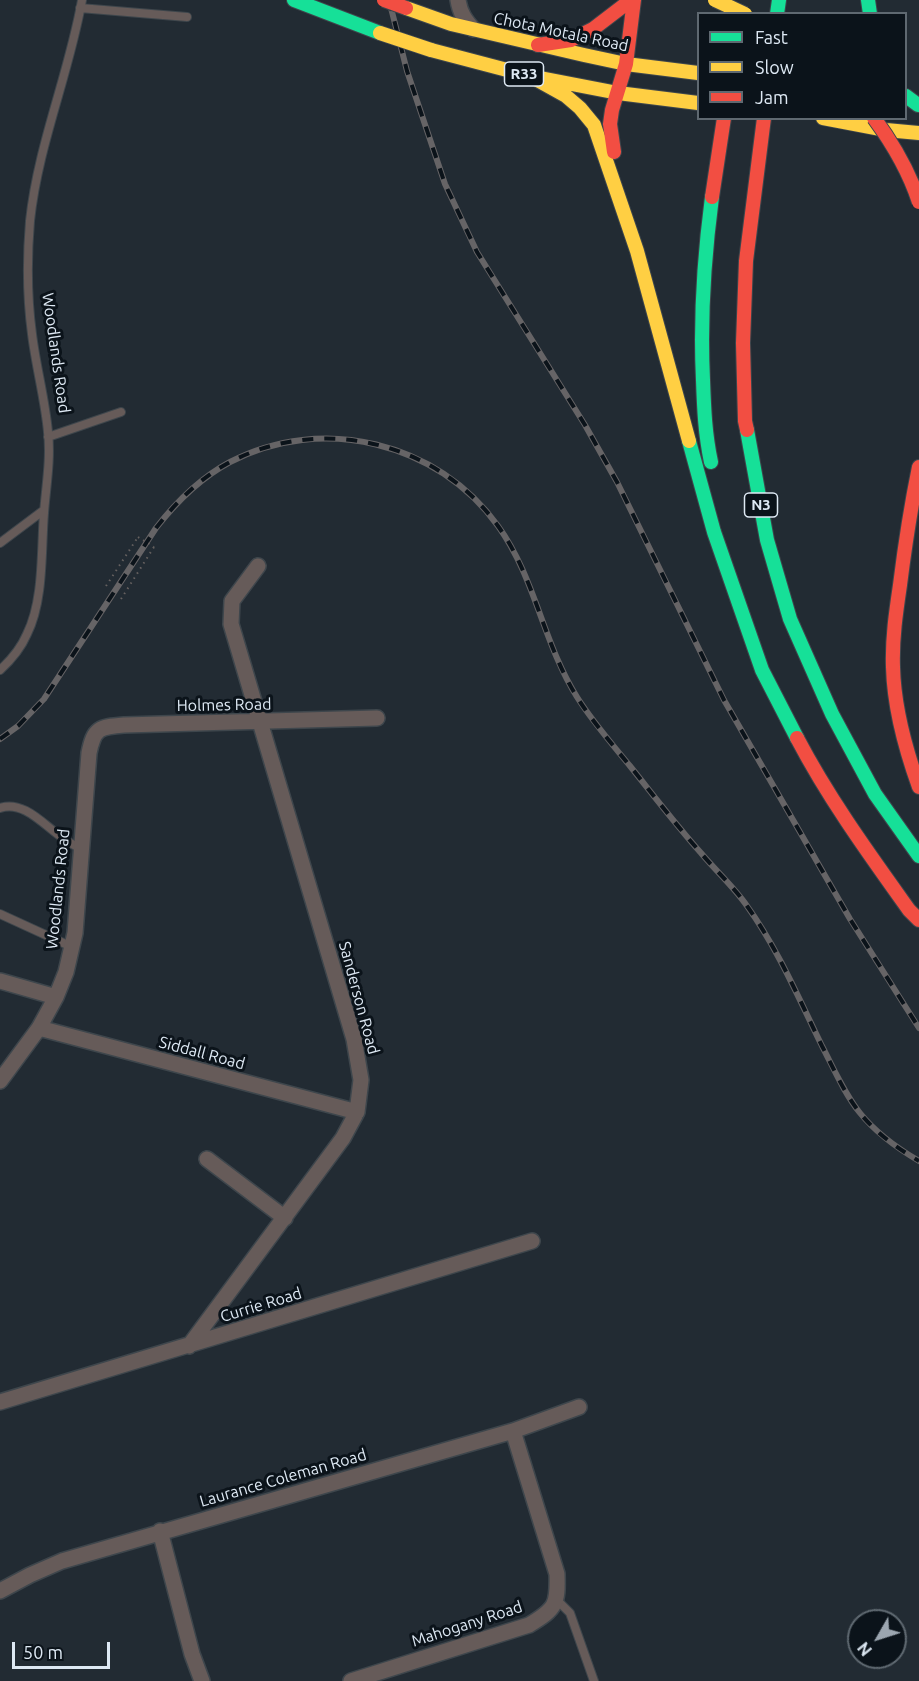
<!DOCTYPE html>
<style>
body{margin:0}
#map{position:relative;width:919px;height:1681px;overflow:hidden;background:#222b33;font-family:Ubuntu,sans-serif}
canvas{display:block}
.legend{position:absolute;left:697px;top:12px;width:210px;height:108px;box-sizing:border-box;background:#0b131a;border:2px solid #5f6971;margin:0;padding:8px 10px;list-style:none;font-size:18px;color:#dee9f4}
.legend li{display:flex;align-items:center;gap:12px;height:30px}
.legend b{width:30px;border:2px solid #5f6971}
.north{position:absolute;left:847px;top:1609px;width:60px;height:60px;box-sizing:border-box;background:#0b131a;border:2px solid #5f6971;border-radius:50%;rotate:231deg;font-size:16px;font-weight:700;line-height:24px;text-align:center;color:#dee9f4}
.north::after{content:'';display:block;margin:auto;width:21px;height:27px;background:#9ca6b0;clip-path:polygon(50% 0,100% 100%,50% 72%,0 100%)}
.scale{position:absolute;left:12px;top:1642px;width:98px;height:27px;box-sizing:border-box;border:3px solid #dee9f4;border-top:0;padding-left:8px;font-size:18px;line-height:21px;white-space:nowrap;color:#dee9f4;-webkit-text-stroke:4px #0b131a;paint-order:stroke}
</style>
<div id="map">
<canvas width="919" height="1681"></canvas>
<ul class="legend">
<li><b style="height:8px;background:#16e098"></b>Fast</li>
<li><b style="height:8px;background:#ffcf43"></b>Slow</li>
<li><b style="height:8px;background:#f24e42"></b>Jam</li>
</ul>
<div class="north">N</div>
<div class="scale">50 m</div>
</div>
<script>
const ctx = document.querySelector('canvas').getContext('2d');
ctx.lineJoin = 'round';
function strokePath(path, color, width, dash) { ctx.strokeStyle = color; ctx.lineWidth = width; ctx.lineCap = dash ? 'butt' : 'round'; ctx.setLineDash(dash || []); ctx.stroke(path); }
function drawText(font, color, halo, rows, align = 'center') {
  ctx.font = font + ' Ubuntu,sans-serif'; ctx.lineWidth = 6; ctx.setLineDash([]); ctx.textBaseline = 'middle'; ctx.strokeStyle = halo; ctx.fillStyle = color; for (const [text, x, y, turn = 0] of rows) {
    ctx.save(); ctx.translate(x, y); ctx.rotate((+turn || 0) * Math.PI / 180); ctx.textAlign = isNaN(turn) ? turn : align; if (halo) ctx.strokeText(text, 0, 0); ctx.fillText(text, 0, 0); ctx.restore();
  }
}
const lane = new Path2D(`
 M 80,8 L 187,17
 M 48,437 L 121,412
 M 0,543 L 44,510
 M 0,670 C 11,660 21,648 27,634 C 44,600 41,551 44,513 C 46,486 51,460 48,432 C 45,399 36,367 32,334 C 27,297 27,257 30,221 C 38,145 69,74 82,0
 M 0,808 C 23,800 43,824 60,836 C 66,841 74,845 81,849
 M 0,914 L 72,947
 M 556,1599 L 570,1613 L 594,1681`);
const street = new Path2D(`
 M 458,0 C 460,13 465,20 473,29
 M 0,981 L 56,997
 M 39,1028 L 357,1112
 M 0,1081 L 39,1028 L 56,997 L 66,972 L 75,933 L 89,753 C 94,728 99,727 124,725 L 377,718
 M 207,1159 L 285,1218
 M 189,1346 L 343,1138 L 357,1112 L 361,1080 L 354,1039 L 231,624 L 232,601 L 258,566
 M 0,1402 L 532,1241
 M 160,1531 L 192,1654 L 202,1681
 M 0,1591 L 30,1575 L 62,1561 L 513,1431 L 579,1407
 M 351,1681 L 529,1625 C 556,1609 558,1604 557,1574 L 513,1431`);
const fast = new Path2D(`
 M 294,0 L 380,33
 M 868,0 L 870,14
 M 777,14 L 779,0
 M 906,96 L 918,105
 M 747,430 L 767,540 L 790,619 L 832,714 L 875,794 L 919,856
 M 689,441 L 714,532 L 762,670 L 797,738
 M 711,462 C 705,434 704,408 703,380 C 700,319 704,258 712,197`);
const slow = new Path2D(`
 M 406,8 L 451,24 L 584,55 L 626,64 L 698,73
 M 431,50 L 530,76 L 618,93 L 698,103
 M 530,76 L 566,96 L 580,108 L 594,125 L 637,251 L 689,441
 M 823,118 L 886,130 L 919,133`);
const jam = new Path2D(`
 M 538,45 L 571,40 L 593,29 L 631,0
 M 614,152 L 610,124 L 612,110 L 626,64 L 634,0
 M 712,197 L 724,118
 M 747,430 L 745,421 L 743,343 L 746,261 L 764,118
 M 919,467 C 911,506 905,545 900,585 C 896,612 892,639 893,667 C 894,708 905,748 919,787
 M 797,738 C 829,799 869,854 909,910 L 919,920`);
strokePath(lane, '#3e464c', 10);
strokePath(street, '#3e464c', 18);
strokePath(fast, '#3e464c', 16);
strokePath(slow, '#3e464c', 16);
strokePath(jam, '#3e464c', 16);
strokePath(new Path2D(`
 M 106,586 L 138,537
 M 121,599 L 154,547`), '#666160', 2, [1.5, 4.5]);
strokePath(lane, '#665b59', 8);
strokePath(street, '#665b59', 15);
strokePath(fast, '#16e098', 14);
strokePath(slow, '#ffcf43', 14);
strokePath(jam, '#f24e42', 14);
const rail = new Path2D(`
 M 389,0 L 407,71 L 445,184 L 477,252 L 585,425 L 617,482 L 724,700 L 850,919 L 919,1028
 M 0,739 L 18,726 L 44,699 L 156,528 C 177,501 200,478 230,462 C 322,414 438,442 498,526 C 535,577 543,643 577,697 C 592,721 612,744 630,766 C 654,796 676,825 701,853 C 716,871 734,887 747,906 C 778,949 799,999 822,1046 C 834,1069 844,1093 860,1113 C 876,1133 897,1148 919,1161`);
strokePath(rail, '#666466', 6);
strokePath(rail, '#0b131a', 4, [11]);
const slowBridge = new Path2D(`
 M 715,0 L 745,14
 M 380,33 L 431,50`);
const jamBridge = new Path2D(`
 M 384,0 L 406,8
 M 874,118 C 893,144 909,171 919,202`);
strokePath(slowBridge, '#3e464c', 16, []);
strokePath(jamBridge, '#3e464c', 16, []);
strokePath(new Path2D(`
 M 138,537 L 154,547`), '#666160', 2, [1.5, 4.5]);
strokePath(slowBridge, '#ffcf43', 14);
strokePath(jamBridge, '#f24e42', 14);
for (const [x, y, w] of [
 [524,74,39],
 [761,505,33]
]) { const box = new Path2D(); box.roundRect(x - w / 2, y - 12, w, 24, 4.5); ctx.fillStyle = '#0b131a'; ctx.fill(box); strokePath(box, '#dee9f4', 1.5); }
drawText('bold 15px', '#dee9f4', null, [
 ["R33",524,74],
 ["N3",761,505]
]);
drawText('16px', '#dee9f4', '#0b131a', [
 ["Chota Motala Road",561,32,12],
 ["Woodlands Road",56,353,82],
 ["Holmes Road",224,705,-1],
 ["Woodlands Road",58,889,-84],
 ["Sanderson Road",359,998,75],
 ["Siddall Road",202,1053,15],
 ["Currie Road",261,1305,-17],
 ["Laurance Coleman Road",283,1478,-16],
 ["Mahogany Road",467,1624,-18]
]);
</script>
